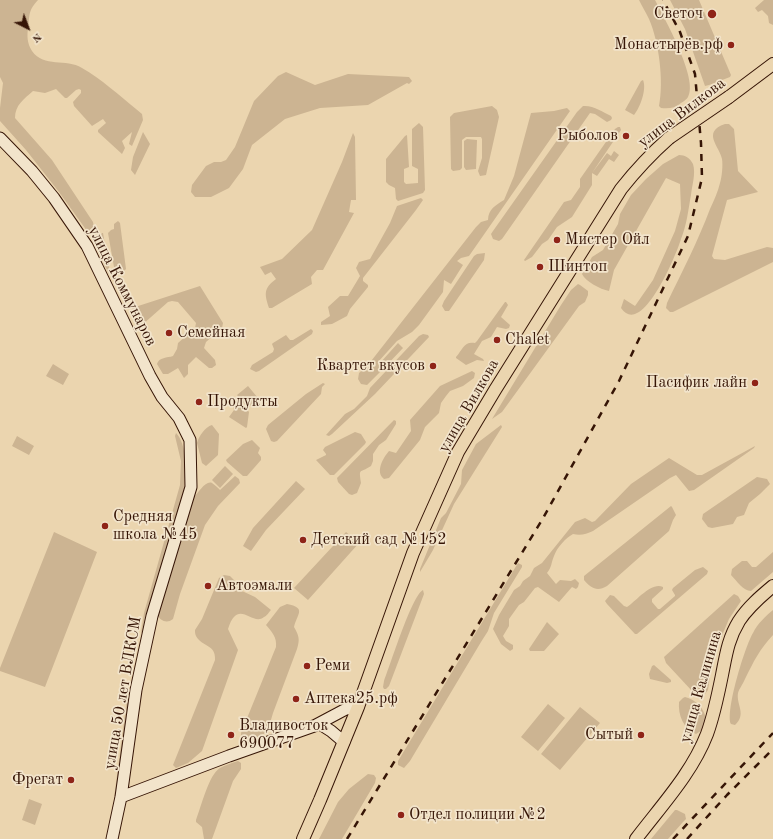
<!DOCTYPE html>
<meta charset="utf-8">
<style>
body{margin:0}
#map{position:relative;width:773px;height:839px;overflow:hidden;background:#ebd5af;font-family:"Old Standard TT",serif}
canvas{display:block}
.north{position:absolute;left:8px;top:8px;width:40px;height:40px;-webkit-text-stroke:3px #f2e4cb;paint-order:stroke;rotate:138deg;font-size:11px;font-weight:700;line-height:16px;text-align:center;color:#361506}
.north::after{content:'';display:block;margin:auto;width:14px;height:18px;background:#361506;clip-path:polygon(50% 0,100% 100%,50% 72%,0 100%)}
</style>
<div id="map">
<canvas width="773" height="839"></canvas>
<div class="north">N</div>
</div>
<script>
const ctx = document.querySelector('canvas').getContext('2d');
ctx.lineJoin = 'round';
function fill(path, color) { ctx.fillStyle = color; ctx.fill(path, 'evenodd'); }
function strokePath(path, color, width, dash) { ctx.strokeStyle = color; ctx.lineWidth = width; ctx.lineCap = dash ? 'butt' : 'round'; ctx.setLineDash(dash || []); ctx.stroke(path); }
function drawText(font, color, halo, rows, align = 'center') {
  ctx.font = font + ' "Old Standard TT",serif'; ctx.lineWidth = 3.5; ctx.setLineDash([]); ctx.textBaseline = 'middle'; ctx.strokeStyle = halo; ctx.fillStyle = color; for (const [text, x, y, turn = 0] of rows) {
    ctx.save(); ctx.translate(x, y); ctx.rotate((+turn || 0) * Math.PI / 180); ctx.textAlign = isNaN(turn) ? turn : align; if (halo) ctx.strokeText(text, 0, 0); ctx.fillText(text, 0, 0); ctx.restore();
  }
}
fill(new Path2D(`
 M 0,0 L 38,0 C 28,11 30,14 28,28 C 27,36 27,43 32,51 C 44,68 66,58 82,68 C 101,79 119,95 136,109 L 142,114 L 143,120 L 132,146 L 129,144 L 132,132 L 122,141 L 125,148 L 122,154 L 98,132 L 98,130 L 106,123 L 103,119 L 92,126 L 74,106 L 73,102 L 81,93 L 81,90 L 79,89 L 76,90 L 67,98 L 65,98 L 56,89 L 45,93 L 33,91 C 24,99 15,105 15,118 L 52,160 L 93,222 L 94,227 L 89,231 L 87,231 L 59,192 L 26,150 L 0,121 L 0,108 L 3,83 L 0,77 Z
 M 639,0 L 655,0 C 664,18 699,79 688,97 C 687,99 683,102 681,103 C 675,108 669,109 661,108 L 659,106 C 664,81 659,42 649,19 C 646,13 642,6 639,0 Z
 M 670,0 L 699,0 L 731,75 L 730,77 L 709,85 L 705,86 L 685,29 Z
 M 764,0 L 773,0 L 773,25 L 769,23 L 768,16 L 762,10 L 758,12 L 755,8 Z
 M 286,72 L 315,85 L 348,74 L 409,77 L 412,81 L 409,84 L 407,83 L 368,105 L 320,108 L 285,119 L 252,145 L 243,169 L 229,188 L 211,197 L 195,197 L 191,192 L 192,185 L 206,166 L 214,162 L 221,162 L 226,160 L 235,147 L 254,101 L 278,76 Z
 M 643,80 C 647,89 640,108 634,115 L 625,110 L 641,81 Z
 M 492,106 L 497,110 L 499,117 L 486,175 L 480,176 L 478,171 L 482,158 L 482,139 L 481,137 L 466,137 L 462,140 L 462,168 L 460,170 L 453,171 L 451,169 L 450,117 L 454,113 Z
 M 583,106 C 593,105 603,112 611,116 L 612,118 L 611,120 L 607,122 L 595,114 L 590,113 L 502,239 L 499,241 L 493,239 L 491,234 L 493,231 L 577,112 Z
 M 567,108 L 570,111 L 469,256 L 461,258 L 457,261 L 463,265 L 451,284 L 444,280 L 443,292 L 419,325 L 412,332 L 397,341 L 378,362 L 378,364 L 381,369 L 380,372 L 367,385 L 361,384 L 358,379 L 359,373 L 368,365 L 476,227 L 481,222 L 488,220 C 488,209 496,205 504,200 L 514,176 L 531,113 L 554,111 Z
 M 419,123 L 423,127 L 425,190 L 423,193 L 398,201 L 396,199 L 395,188 L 389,185 L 386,182 L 386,159 L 405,136 L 407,135 L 409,167 L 404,169 L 404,182 L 406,184 L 418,183 L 418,169 L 412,166 L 412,129 Z
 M 725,124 L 729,124 L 734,129 L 738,171 L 758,192 L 727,200 L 712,256 L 714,259 L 725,260 L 767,247 L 773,248 L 773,262 L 673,312 L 670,312 L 666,308 L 667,303 C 682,272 698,241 710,209 C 714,200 718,192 720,183 C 722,177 723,165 722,159 C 720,147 701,132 725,124 Z
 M 618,127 L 620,127 L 621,130 L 592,173 L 592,185 L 572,217 L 557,227 L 548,240 L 542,244 L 532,257 L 525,261 L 524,260 L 564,202 L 571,200 L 580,187 L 580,179 L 615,129 Z
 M 143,132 L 150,144 L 135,175 L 131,170 L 133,157 Z
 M 353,133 L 355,137 L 356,200 L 351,200 L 349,212 L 354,213 L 323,270 L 317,270 L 311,277 L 312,284 L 272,308 L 269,308 C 264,293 264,288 276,279 L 271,272 L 265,275 L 260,267 L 282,259 L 312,230 L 342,162 Z
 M 467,139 L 477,140 L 476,169 L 466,170 L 464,167 L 464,141 Z
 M 614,151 L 619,155 L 614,162 L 609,159 L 597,176 L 592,173 L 607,153 L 611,156 Z
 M 679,155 C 685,155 690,158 693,164 C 696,174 692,185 691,195 C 688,211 687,224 681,239 C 677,253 642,339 621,308 L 624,299 L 635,306 L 653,280 L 675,231 L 681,209 L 680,184 L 666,178 L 614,270 L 609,291 C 600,289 586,282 582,274 L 592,257 L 603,250 L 618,224 L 620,214 L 631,195 L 646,179 L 663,164 Z
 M 421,198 L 423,200 L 416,210 L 363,278 L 363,281 L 368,285 L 368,287 L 350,309 L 347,316 L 332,324 L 321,325 L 321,322 L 330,316 L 328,307 L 340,296 L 348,296 L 360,276 L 356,268 L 359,262 L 370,259 L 390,223 L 397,206 Z
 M 118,221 L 120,223 L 126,269 L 124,271 L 120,273 L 117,272 L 114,267 L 108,233 L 111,230 L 114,229 L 114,224 Z
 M 102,233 L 103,233 L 110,273 L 109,274 L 96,247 L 97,242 Z
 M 485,253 L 484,260 L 449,311 L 445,311 L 442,306 L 444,301 L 474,256 L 477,254 Z
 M 578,284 L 580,285 L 588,291 L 588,295 L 585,302 L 579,306 L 502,412 L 492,419 L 561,305 L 571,290 Z
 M 200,286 L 223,323 L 222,328 L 206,342 L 204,348 L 215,360 L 216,365 L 212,368 L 209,368 L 196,357 L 188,365 L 188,374 L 184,378 L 178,368 L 168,374 L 163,374 L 157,364 C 159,357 167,358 173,356 L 177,349 L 178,343 L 195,328 L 196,323 L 178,302 L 172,301 L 168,302 L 142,325 L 139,323 L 132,308 Z
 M 505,302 L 506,302 L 508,305 L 501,317 L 510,325 L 509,328 L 506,329 L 497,327 L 491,337 L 482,341 L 474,354 L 483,359 L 484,361 L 477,360 L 466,365 L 456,358 L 456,357 C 463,349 464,341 475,343 L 477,341 Z
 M 311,329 L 313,331 L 312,334 L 259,371 L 256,372 L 250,369 L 252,365 L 273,352 L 274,349 L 272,344 L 273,343 L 286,335 L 290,340 L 293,340 Z
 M 423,334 L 428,335 L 429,337 L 375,394 L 332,434 L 329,436 L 326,435 L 345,414 L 354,409 L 367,396 L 370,388 L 419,336 Z
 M 398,343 L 403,348 L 385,367 L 380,363 Z
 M 53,364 L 69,374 L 63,385 L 46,376 Z
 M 472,371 L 475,373 L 474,378 L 463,386 L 450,391 L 446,396 L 441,403 L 439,413 L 425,427 L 420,440 L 389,478 L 384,479 C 375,472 383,458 389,451 L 396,453 L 411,431 L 410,420 L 440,386 Z
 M 323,383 L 325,384 L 322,387 L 321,394 L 277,441 L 274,442 L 271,441 L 266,429 L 268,425 L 306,394 Z
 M 248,386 L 258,398 L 248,408 L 237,395 Z
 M 239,399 L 249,412 L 247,427 L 246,428 L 229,417 L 234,410 L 233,405 Z
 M 394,420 L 396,421 L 396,424 L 386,440 L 379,445 L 373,454 L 373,461 L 371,466 C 359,474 359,467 361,483 L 357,493 L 352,495 L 349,494 L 338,482 L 337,478 Z
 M 212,425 L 219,434 L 218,455 L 206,466 L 202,463 L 197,443 C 199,436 205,427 212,425 Z
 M 501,425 L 502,427 L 454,504 L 433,550 L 420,572 L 420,569 L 441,518 L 446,513 L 461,484 L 462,470 L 476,444 Z
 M 355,432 L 361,434 L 366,442 L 365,444 L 334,475 L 330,475 L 316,460 L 326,455 L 326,454 L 323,450 L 325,447 Z
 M 176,433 C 187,444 186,471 186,486 L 143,632 L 141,633 L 144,613 L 180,485 L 181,461 L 175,436 Z
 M 17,436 L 34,446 L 29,455 L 12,446 Z
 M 252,440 L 260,448 L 258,453 L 261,457 L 261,460 L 247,476 L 243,476 L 227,462 L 226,460 L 243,444 Z
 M 755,446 L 754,448 L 694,490 L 689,491 L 676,475 L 670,478 L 593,531 C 586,534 581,536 573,534 C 566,538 557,547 554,556 C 551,563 552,567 547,573 L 556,584 L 560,580 L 571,581 L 575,579 L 579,583 L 578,587 L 576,589 L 572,587 L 559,602 L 538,587 L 535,588 L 524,602 L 519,605 L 509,619 L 509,626 L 503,636 L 506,641 L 513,645 L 513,649 L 510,651 L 501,644 L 493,629 L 499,615 L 514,590 L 520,586 L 523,581 L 530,576 L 534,568 L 542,563 L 575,522 L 585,518 L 592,522 L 595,521 L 631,484 L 669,458 L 697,475 L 702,475 Z
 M 225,466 L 233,474 L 220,488 L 212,480 Z
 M 235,476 L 239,479 L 240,483 L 218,506 L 205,525 L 180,594 L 173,619 C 167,624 160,621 157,614 L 194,497 C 198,493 206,480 212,483 C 215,485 218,488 220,490 Z
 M 757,477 L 767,479 L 770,484 L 760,494 L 749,503 L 744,515 L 737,517 L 733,524 L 712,528 L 708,527 L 702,519 L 703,514 Z
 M 296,481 L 305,489 L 266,530 L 251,551 L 243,546 L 253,528 Z
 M 671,506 L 672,507 L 676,515 L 673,520 L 669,531 L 607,586 C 597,592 591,588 584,580 L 584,576 Z
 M 54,532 L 97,552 L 45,687 L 0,671 L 0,668 Z
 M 346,532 L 359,543 L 308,600 L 294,588 Z
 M 773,552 L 773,572 L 751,591 C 743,591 737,581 731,575 L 732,569 L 742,561 L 747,561 L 752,567 L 756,567 Z
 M 518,563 L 522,565 L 522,567 L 494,613 L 488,631 L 481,642 L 410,761 L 404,768 L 398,765 L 398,761 Z
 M 703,567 L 708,571 L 707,574 L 637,634 L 635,634 L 607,604 L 605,601 L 610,595 L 614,596 L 624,606 L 627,607 C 636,601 652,581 663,587 L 663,589 L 652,599 L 652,602 L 658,609 L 660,609 L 675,596 L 675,595 L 672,590 L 673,588 L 695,570 Z
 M 224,575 L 230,576 L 236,582 L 242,591 L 255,597 L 271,610 C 269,612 267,616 264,617 C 252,627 238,597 228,629 L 238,650 L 202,751 L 188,763 L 176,768 L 173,765 L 215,660 C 216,644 202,647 196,636 C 195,634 195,632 195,630 L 202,619 L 219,578 Z
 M 423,590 L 424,594 L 389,686 L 386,689 L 384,689 L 383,687 L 384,681 C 390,666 412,595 423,590 Z
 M 734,594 L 738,596 L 741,601 L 729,619 L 718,645 L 712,663 L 708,690 L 705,694 C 700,696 696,694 692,691 L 666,663 L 664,657 Z
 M 287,604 C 307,608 297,614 294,627 C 299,636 300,639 297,649 L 273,713 L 268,730 L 264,734 L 251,740 L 242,741 L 241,738 L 241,733 L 276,647 C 277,637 272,632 266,625 L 280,607 Z
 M 773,610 L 773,635 C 759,650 754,661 745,679 C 743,684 739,689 738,693 C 736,705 747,714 735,725 L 731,724 C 725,712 745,646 753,633 C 757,624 766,616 773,610 Z
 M 547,622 L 559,634 L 544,651 L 530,651 L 529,649 Z
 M 654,665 L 671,680 L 671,682 L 667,683 L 650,679 L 649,674 L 652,666 Z
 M 685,697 C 702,701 716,724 696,734 C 683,728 678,715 679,702 L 683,698 Z
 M 130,698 L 116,796 L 114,798 L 127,699 Z
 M 548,704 L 565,718 L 538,751 L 521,737 Z
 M 580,707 L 600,723 L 560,770 L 541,754 Z
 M 238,761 L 241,763 L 241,769 L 233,781 L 212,839 L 204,839 L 202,827 L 196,822 L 196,820 C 201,807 209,774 220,768 C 225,765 232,763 238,761 Z
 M 368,774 L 374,775 L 376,778 L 375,783 L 342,839 L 319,839 L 338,802 L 349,789 Z
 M 29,799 L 42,804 L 35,825 L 22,820 Z
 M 675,810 L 677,810 L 685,814 L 686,819 L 683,822 L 668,839 L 651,839 Z`), '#ccb492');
const secondary = new Path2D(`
 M 0,138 L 32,171 L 54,198 L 87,246 L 150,376 L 162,397 L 179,418 L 190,440 L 191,487 L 152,616 L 136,690 L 121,797 L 112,839
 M 320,724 L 331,731 L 344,742
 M 121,797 L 229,756 L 314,726 L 346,709 L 358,707`);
const primary = new Path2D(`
 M 729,97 L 773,64
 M 303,839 L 320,800 L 358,707 L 413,553 L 458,452 L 495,390 L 621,189 C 636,170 651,154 669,138
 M 636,839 C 661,806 692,773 707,734 C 714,715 718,695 722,675 C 726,655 728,639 739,621 C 748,607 761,596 773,586`);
strokePath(secondary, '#361506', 13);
strokePath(primary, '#361506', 14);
strokePath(secondary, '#f2e4cb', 11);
strokePath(primary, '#ebd5af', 12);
strokePath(new Path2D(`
 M 347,839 L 542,520 L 619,381 L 688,236 L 702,178 L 701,143 L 695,74 L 680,32 L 663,0
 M 673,839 L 773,733
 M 687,839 L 727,795 L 773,749`), '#361506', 2.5, [7, 7]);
const primaryBridge = new Path2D(`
 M 669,138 L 729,97`);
strokePath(primaryBridge, '#361506', 14, []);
strokePath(primaryBridge, '#ebd5af', 12);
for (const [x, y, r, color] of [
 [712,14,5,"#8f2418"],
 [731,45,4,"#8f2418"],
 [626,136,4,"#8f2418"],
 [557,240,4,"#8f2418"],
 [540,267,4,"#8f2418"],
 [169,333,4,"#8f2418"],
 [497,340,4,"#8f2418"],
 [433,366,4,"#8f2418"],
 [755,383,4,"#8f2418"],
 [199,402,4,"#8f2418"],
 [105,526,4,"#8f2418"],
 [303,540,4,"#8f2418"],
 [208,586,4,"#8f2418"],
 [307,666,4,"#8f2418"],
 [296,699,4,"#8f2418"],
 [231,735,4,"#8f2418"],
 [641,735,4,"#8f2418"],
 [71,780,4,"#8f2418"],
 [401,815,4,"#8f2418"]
]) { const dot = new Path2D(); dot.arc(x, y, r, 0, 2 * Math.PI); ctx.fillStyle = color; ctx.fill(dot); strokePath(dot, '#f2e4cb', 1.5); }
drawText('16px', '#361506', '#f2e4cb', [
 ["Светоч",703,14,"right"],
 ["Монастырёв.рф",723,45,"right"],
 ["Рыболов",618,136,"right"],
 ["Мистер Ойл",565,240],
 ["Шинтоп",548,267],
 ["Семейная",177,333],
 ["Chalet",505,340],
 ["Квартет вкусов",425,366,"right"],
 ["Пасифик лайн",747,383,"right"],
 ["Продукты",207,402],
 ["Средняя",113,517],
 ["школа №45",113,535],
 ["Детский сад №152",311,540],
 ["Автоэмали",216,586],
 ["Реми",315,666],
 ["Аптека25.рф",304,699],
 ["Владивосток",239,726],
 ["690077",239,744],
 ["Сытый",633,735,"right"],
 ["Фрегат",63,780,"right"],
 ["Отдел полиции №2",409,815]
], 'left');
drawText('16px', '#361506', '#f2e4cb', [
 ["улица Вилкова",682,113,-37],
 ["улица Коммунаров",122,286,63],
 ["улица Вилкова",469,406,-60],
 ["улица Калинина",701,687,-74],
 ["улица 50 лет ВЛКСМ",123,693,-80]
]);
</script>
